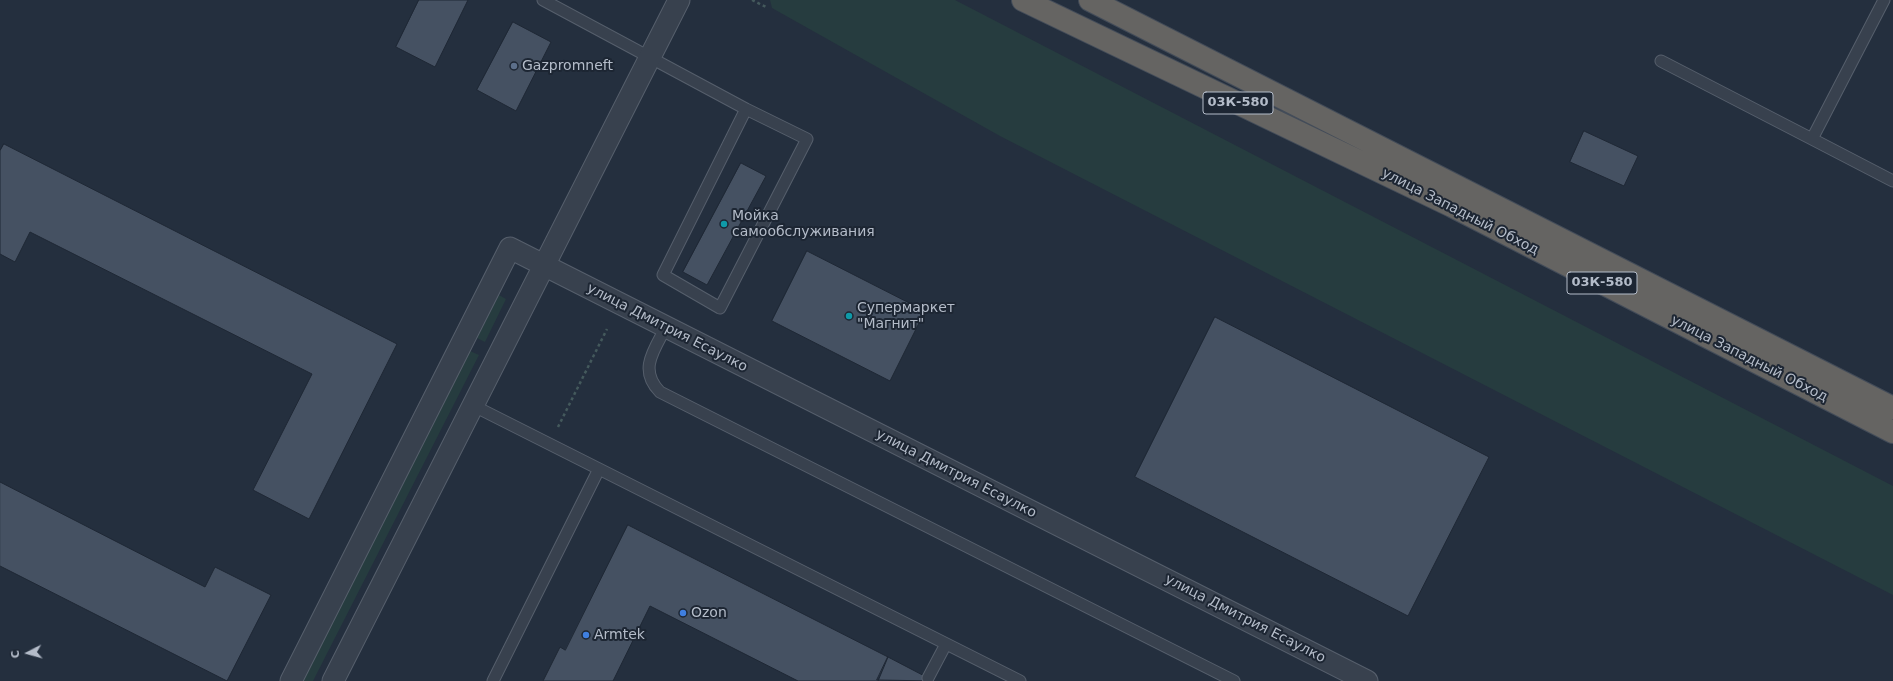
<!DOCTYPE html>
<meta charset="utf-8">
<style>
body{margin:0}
#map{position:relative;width:1893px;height:681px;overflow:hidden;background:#242f3e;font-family:"DejaVu Sans",sans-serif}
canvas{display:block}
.north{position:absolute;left:8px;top:633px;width:40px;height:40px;-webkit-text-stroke:3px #1d2633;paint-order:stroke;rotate:264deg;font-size:11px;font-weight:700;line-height:16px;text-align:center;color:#b4bcc9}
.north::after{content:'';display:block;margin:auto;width:14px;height:18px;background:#b4bcc9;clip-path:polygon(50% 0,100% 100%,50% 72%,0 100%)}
</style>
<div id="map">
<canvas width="1893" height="681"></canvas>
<div class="north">С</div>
</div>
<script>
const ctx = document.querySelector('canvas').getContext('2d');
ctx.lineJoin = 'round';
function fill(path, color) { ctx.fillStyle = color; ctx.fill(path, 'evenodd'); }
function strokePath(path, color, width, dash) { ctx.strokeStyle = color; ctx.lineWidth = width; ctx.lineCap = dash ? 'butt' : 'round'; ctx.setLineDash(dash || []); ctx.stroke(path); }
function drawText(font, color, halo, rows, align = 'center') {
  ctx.font = font + ' "DejaVu Sans",sans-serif'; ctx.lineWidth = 4; ctx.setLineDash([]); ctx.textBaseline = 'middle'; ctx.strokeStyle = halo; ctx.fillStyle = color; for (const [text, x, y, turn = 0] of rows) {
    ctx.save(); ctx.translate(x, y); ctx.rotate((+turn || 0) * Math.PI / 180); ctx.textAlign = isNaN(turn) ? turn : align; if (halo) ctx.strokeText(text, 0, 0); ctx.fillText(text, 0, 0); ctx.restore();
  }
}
fill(new Path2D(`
 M 770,0 L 955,0 L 1893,486 L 1893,595 L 1000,136 L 772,8 Z
 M 499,295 L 506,299 L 485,342 L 477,338 Z
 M 470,351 L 479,355 L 313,681 L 302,681 Z`), '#263c3f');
const building = new Path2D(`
 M 419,0 L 468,0 L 435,67 L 396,47 Z
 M 513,22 L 551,42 L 516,111 L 477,90 Z
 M 1584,131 L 1638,156 L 1624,186 L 1570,162 Z
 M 4,144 L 397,344 L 309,519 L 253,490 L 312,374 L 30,232 L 15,262 L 0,254 L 0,151 Z
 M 741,163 L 766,176 L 707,285 L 683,272 Z
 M 807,251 L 925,311 L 890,381 L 772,321 Z
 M 1215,317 L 1489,457 L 1408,616 L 1135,477 Z
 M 0,482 L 205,587 L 215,567 L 271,595 L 227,681 L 0,566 Z
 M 628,525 L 888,657 L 878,681 L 798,681 L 650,606 L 613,681 L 543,681 L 560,647 L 565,650 Z
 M 888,657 L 934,681 L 877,680 Z`);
fill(building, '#455162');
strokePath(building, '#1f2835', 1);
const service = new Path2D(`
 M 543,0 L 746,109 L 807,139 L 720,308 L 663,275 L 746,109
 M 1884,0 L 1812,139 L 1893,181
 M 1661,61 L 1812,139
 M 666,327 C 654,350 638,370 660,392 L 1234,681
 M 474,406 L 1020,681
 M 928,678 L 946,644
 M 493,681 L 599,469`);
const minor = new Path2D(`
 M 291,681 L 510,248 L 1367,681
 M 333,681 L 679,0`);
const trunk = new Path2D(`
 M 1023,0 L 1452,206 L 1893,432
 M 1090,0 L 1893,408`);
strokePath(service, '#565f6c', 13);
strokePath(minor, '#565f6c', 23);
strokePath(trunk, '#434c59', 24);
strokePath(new Path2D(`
 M 752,0 L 768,8
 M 558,427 L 607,329`), '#44595c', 2.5, [3, 3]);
strokePath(service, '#38414e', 11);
strokePath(minor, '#38414e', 21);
strokePath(trunk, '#656462', 22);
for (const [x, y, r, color] of [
 [514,66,4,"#5c6f8a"],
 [724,224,4,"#0f9aa8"],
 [849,316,4,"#0f9aa8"],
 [683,613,4,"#3f7fe0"],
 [586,635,4,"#3f7fe0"]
]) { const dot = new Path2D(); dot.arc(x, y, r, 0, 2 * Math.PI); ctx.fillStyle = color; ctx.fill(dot); strokePath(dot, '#1d2633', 1.5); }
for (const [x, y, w] of [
 [1238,103,70],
 [1602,283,70]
]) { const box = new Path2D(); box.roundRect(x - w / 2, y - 11, w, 22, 3); ctx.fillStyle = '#1d2633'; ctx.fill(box); strokePath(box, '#b4bcc9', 1); }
drawText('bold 13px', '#b4bcc9', null, [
 ["03К-580",1238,103],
 ["03К-580",1602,283]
]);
drawText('14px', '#b4bcc9', '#1d2633', [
 ["Gazpromneft",522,66],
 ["Мойка",732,216],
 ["самообслуживания",732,232],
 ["Супермаркет",857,308],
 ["\"Магнит\"",857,324],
 ["Ozon",691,613],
 ["Armtek",594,635]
], 'left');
drawText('14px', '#b4bcc9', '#1d2633', [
 ["улица Западный Обход",1460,212,27],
 ["улица Дмитрия Есаулко",667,328,27],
 ["улица Западный Обход",1749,359,27],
 ["улица Дмитрия Есаулко",956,474,27],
 ["улица Дмитрия Есаулко",1245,619,27]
]);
</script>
